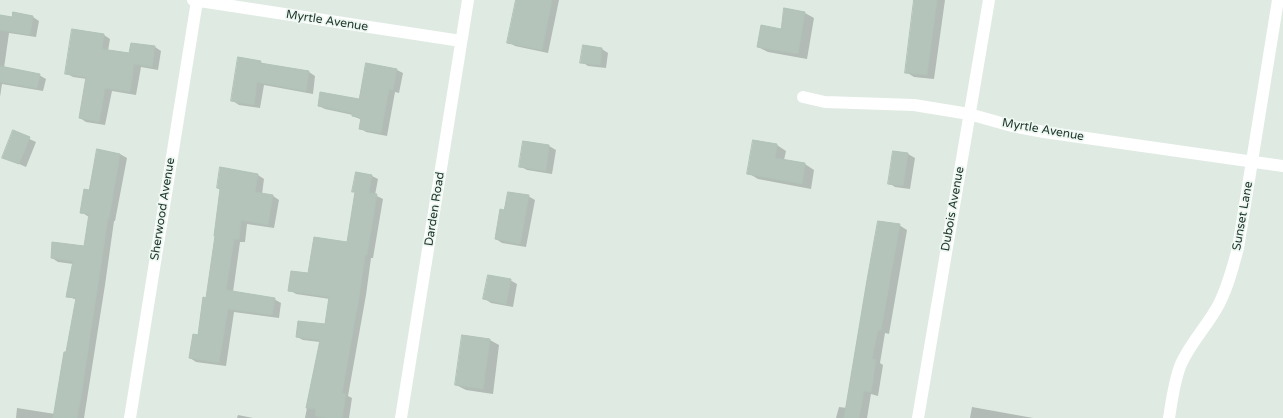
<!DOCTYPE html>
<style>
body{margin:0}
canvas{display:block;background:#deeae2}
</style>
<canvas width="1283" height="418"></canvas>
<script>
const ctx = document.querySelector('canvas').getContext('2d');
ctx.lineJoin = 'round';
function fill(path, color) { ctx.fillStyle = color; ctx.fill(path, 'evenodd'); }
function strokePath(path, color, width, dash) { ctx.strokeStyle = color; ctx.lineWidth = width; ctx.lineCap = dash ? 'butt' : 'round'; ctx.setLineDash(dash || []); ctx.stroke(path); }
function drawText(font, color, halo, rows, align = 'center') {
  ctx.font = font + ' "Varela Round",sans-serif'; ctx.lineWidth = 3.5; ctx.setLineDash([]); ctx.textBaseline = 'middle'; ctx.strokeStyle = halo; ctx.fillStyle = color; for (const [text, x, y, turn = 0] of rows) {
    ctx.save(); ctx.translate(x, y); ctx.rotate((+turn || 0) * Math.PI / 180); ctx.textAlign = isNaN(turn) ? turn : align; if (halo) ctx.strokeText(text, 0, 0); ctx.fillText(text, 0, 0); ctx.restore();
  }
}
fill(new Path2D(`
 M 517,0 L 559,0 L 548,53 L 515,46 L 509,42 Z
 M 915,0 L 945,0 L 934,79 L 914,77 L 906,72 Z
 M 13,13 L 33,17 L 39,21 L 36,37 L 9,33 L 4,68 L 39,75 L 46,79 L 43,91 L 2,84 L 0,97 L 0,16 L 13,18 Z
 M 805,13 L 814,18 L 807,59 L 768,52 L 758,47 Z
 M 104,35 L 110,39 L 108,51 L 130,54 L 131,44 L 155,47 L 161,51 L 158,70 L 141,67 L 136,95 L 112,91 L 105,125 L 86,122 L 80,118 L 87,79 L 73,77 L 66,73 Z
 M 602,49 L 608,53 L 606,68 L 588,66 L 582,62 Z
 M 260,62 L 265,64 L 309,72 L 315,76 L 313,94 L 264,85 L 260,108 L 239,105 L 233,101 Z
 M 397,70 L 403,73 L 399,93 L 395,92 L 387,136 L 366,132 L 360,128 L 362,120 L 353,116 L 353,115 L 325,109 L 319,106 L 360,100 Z
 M 14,132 L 36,142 L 26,167 L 3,157 Z
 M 524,142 L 549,146 L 556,150 L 552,174 L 527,170 L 520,166 Z
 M 777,145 L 786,151 L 784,160 L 805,164 L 814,170 L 811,189 L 758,179 L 748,173 Z
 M 98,150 L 120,154 L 127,158 L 115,221 L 114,221 L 105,285 L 84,418 L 16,418 L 17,408 L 55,414 L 77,300 L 67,296 L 73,264 L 58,262 L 52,258 L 85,247 L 89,217 L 81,212 L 90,191 Z
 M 893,152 L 908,154 L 915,158 L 910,189 L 895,187 L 889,183 Z
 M 356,173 L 372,176 L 378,179 L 375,195 L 383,199 L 373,258 L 371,258 L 366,295 L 348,396 L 352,398 L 349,418 L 305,418 L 320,342 L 303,340 L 297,337 L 326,325 L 330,299 L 296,294 L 290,290 L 348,244 L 356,193 L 353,191 Z
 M 258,175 L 264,179 L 262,194 L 273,196 L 279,200 L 274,228 L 247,224 L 245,242 L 240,242 L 233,292 L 274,299 L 281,303 L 279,318 L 234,312 L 226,366 L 196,362 L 190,358 L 199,336 L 207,299 Z
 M 528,196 L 535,200 L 526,247 L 502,243 L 496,239 L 505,211 Z
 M 899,225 L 907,230 L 889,334 L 885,333 L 880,363 L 883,365 L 878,396 L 871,394 L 867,418 L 836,418 L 839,407 L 847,408 Z
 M 510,280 L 517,284 L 513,307 L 491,303 L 485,299 Z
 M 490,340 L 499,345 L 493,394 L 466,390 L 456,385 Z
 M 972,407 L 1033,418 L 970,418 Z
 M 238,415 L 253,418 L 237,418 Z`), '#0003');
const building = new Path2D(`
 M 516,0 L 552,0 L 542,50 L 507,43 Z
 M 914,0 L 937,0 L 927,75 L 905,73 Z
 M 784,8 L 805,12 L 798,54 L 757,47 L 761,25 L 781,29 Z
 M 13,12 L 33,16 L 30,35 L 0,30 L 0,15 L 12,17 Z
 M 72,29 L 104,34 L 102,49 L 129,53 L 131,43 L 155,46 L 152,67 L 134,64 L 130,92 L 105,88 L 99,122 L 79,118 L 86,77 L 65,74 Z
 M 583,45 L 602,48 L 600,65 L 580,63 Z
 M 238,57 L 261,61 L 260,63 L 309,71 L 306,91 L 257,82 L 254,105 L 231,101 Z
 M 366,63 L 397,69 L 393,90 L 389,89 L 381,133 L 359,129 L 361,118 L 352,116 L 352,113 L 318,106 L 320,92 L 359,99 Z
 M 0,66 L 40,74 L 37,88 L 0,82 Z
 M 13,130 L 30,137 L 19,164 L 2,158 Z
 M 753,140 L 777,144 L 775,158 L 805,163 L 802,184 L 747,174 Z
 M 523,141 L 549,145 L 546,171 L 519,167 Z
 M 97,149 L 120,154 L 109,218 L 108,218 L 80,403 L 77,418 L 53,418 L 64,352 L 66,352 L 76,298 L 66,297 L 73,261 L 51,258 L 52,242 L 84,246 L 89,214 L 80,213 L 84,189 L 89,190 Z
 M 893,151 L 908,153 L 903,186 L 888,184 Z
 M 220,167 L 258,174 L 255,192 L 273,195 L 268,225 L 241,220 L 239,239 L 234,239 L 226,290 L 275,298 L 272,315 L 228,309 L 219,363 L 189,358 L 193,334 L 198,335 L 203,297 L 206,298 L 215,236 L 214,236 L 220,189 L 217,188 Z
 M 356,172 L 372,175 L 369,193 L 377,194 L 367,255 L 365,255 L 360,291 L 342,393 L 346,394 L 342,418 L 325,418 L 315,416 L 316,409 L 306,408 L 320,340 L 296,337 L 298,321 L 325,324 L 329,297 L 288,291 L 291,271 L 308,273 L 314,237 L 347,242 L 355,192 L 352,192 Z
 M 508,192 L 529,195 L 520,244 L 495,239 L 500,209 L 504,210 Z
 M 878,221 L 900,224 L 881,330 L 878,330 L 872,359 L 876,360 L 871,392 L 864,391 L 859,418 L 844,418 L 867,280 Z
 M 488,275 L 511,279 L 506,304 L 483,299 Z
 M 462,335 L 490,339 L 483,389 L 455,385 Z`);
fill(building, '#b4c4bb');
strokePath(building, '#b1c3b8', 1);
strokePath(new Path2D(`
 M 193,0 L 461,41
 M 803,97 L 825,102 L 914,105 L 969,114 L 1012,126 L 1044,132 L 1283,166
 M 130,418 L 197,1
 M 401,418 L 468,0
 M 918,418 L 989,0
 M 1169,418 C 1172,400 1174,381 1181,364 C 1191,342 1208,325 1219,304 C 1228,286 1233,267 1238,248 L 1278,0`), '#fff', 12);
drawText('12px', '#20392e', '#eef7f1', [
 ["Myrtle Avenue",327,21,9],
 ["Myrtle Avenue",1043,130,10],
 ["Sherwood Avenue",163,209,-81],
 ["Darden Road",435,209,-81],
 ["Dubois Avenue",953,209,-80],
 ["Sunset Lane",1243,216,-80]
]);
</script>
